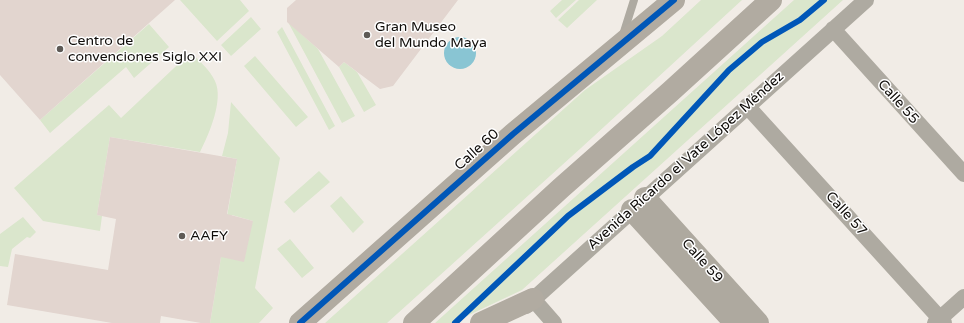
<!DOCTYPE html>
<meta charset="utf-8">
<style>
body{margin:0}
canvas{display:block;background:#f1ece6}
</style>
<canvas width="964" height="323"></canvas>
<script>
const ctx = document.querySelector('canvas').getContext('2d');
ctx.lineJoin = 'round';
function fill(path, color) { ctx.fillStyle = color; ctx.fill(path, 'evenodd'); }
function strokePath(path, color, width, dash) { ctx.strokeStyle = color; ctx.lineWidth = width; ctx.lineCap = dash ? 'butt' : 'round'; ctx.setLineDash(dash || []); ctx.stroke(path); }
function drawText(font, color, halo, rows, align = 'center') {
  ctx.font = font + ' "Varela Round",sans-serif'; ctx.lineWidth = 3; ctx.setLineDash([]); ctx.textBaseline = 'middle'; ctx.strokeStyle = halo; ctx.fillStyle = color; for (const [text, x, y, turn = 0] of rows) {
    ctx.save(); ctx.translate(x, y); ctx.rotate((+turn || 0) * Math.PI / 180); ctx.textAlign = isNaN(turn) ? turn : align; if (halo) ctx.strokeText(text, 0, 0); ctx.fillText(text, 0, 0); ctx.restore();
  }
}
fill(new Path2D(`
 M 180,0 L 240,0 L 249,11 L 217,41 Z
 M 562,0 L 576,0 L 556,18 L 550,11 Z
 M 579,0 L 597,0 L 567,28 L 558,20 Z
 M 701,0 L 742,0 L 581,148 L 387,323 L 325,323 L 585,90 L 662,36 Z
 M 794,0 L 843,0 L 522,290 L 452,323 L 435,323 Z
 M 251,17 L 261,29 L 231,56 L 221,45 Z
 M 288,22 L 318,49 L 355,116 L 342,123 Z
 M 149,24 L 169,47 L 134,78 L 126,67 L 50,133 L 40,120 Z
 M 282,27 L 335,126 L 329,130 L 277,32 Z
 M 191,52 C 199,61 210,70 215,81 C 224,100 209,134 200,152 L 110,137 L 97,215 L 102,216 L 100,231 L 43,221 L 14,188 L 109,105 L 121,118 Z
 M 255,56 L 308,117 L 296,127 L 244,66 Z
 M 344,62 L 357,72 L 376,105 L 364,112 L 339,67 Z
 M 231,102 L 280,158 L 255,288 L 273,308 L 259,323 L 210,323 L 221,257 L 253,221 L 232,215 L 229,229 L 225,228 L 237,159 L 222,156 L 228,133 Z
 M 319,171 L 330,182 L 294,213 L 284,202 Z
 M 341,196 L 364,222 L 353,233 L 330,206 Z
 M 23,217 L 36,232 L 30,238 L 27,237 L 12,249 L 8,267 L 0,266 L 0,234 Z
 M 290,239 L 314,268 L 302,278 L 277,249 Z`), '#dae6cc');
fill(new Path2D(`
 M444 53a16 16 0 1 1 32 0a16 16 0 1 1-32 0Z`), '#89c5d3');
fill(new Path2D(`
 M 0,0 L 175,0 L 40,120 L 0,75 Z
 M 296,0 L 458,0 L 393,86 L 380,89 L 344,62 L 339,67 L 287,22 L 287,8 Z
 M 110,137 L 237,159 L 227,214 L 253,221 L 244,262 L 221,257 L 210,323 L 201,323 L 161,316 L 160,323 L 112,323 L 7,305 L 15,254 L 108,270 L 116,219 L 97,215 Z`), '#e2d5cf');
strokePath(new Path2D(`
 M 623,35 L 634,0`), '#aeaaa1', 8);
strokePath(new Path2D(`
 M 833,29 L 964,174
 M 747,106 L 944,323
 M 533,299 L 554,323
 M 526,306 L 866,0
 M 935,323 L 964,297`), '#aeaaa1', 16);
strokePath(new Path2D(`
 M 645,198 L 758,323
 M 632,210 L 735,323`), '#aea99f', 22);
strokePath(new Path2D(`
 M 300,323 L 513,134 L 674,0
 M 414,323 L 561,188 L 670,92 L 771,0
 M 481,323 L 533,299`), '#b1aba1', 22);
strokePath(new Path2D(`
 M 300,323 L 513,134 L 674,0
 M 455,323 L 568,216 L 633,167 L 650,156 L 729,70 L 762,42 L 800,20 L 824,0`), '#0057b8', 6);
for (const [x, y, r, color] of [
 [367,35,4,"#5e5a56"],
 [60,49,4,"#5e5a56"],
 [182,236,4,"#5e5a56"]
]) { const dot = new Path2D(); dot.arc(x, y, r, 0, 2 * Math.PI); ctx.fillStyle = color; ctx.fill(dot); strokePath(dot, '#fff', 1.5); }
drawText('14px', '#0f0c09', '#fff', [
 ["Gran Museo",375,27],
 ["del Mundo Maya",375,43],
 ["Centro de",68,41],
 ["convenciones Siglo XXI",68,57],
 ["AAFY",190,236]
], 'left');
drawText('14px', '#0f0c09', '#fff', [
 ["Calle 55",898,102,48],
 ["Calle 60",477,150,-42],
 ["Avenida Ricardo el Vate López Méndez",686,161,-42],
 ["Calle 57",846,214,48],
 ["Calle 59",702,261,48]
]);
</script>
